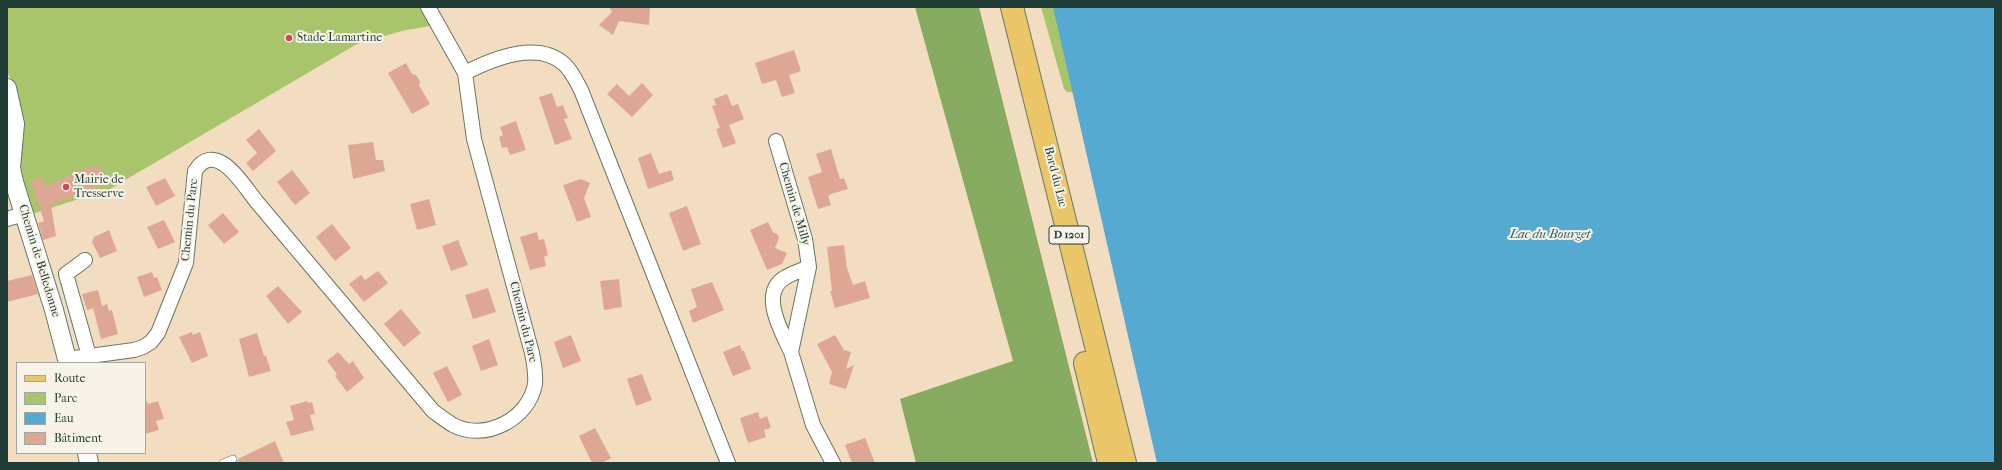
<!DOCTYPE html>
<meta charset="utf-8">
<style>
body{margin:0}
#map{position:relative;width:2002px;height:470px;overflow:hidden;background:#f3ddc0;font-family:"IM FELL French Canon",serif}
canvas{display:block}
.frame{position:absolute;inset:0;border:8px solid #1f3d34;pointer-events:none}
.legend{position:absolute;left:16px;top:362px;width:130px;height:92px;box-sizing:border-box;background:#f7f3e8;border:1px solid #a1aaa0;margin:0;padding:5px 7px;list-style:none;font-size:12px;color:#1f3d34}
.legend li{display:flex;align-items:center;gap:8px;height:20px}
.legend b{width:20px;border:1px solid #a1aaa0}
</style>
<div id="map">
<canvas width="2002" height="470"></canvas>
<div class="frame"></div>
<ul class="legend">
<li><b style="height:5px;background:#ebc669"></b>Route</li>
<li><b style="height:11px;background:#a9c56c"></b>Parc</li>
<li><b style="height:11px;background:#56a9d1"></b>Eau</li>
<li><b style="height:11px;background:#dea793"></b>Bâtiment</li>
</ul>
</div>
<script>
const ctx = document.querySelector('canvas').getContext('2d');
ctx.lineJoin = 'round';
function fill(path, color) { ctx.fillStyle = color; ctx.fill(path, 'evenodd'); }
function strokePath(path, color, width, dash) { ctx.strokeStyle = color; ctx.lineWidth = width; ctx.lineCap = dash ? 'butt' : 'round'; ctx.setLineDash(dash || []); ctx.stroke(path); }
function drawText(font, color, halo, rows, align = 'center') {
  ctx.font = font + ' "IM FELL French Canon",serif'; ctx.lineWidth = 4; ctx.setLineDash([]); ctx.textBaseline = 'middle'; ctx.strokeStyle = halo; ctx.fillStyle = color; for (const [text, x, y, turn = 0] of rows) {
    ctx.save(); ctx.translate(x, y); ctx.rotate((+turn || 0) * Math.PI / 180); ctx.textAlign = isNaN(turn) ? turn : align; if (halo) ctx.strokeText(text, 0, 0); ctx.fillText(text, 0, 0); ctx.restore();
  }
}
fill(new Path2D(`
 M 7,7 L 423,7 L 435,25 L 402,31 L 357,44 L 110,189 L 29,215 L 20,174 L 24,129 L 16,89 L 7,72 Z
 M 1041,7 L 1079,7 L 1092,93 L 1067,92 L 1064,89 Z`), '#a9c56c');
fill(new Path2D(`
 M 915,7 L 979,7 L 1093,463 L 916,463 L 900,399 L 1013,361 Z`), '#86aa60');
fill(new Path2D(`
 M 1053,7 L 1995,7 L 1995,463 L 1157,463 Z`), '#56a9d1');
fill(new Path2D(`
 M 609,7 L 650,7 L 649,25 L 619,21 L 613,35 L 599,25 L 612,12 Z
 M 794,50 L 801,71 L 789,75 L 795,93 L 782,97 L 776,80 L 762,84 L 755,63 Z
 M 406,63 L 412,74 L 416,75 L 420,81 L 419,85 L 430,104 L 412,114 L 388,73 Z
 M 642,83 L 653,95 L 632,117 L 607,94 L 617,84 L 629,96 Z
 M 552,93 L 557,107 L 563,105 L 568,118 L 564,119 L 572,139 L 555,145 L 539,97 Z
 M 727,94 L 732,106 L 738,104 L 744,119 L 729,125 L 736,143 L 723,148 L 716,129 L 720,128 L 712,106 L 716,105 L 714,99 Z
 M 516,121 L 526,150 L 510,155 L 507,147 L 502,148 L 499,137 L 503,135 L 500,127 Z
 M 259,129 L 276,151 L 253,171 L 246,163 L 257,153 L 246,140 Z
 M 373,142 L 376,160 L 383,160 L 385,171 L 353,179 L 348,145 Z
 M 831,149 L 840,179 L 844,178 L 848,189 L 831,194 L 828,196 L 831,205 L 818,209 L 808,177 L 822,172 L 816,154 Z
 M 651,153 L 659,174 L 671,170 L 674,180 L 648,189 L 638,158 Z
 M 92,166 L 102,169 L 105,180 L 102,186 L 51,205 L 56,236 L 43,240 L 38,223 L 44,221 L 31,181 L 42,177 L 45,186 Z
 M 292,170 L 310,193 L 295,205 L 277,182 Z
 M 165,178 L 175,196 L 156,206 L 146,187 Z
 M 581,179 L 590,183 L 584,198 L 591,217 L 577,222 L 563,185 Z
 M 429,199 L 436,225 L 417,230 L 410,204 Z
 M 687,206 L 701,244 L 683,251 L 669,213 Z
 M 223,213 L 239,232 L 224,244 L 208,225 Z
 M 164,220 L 175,242 L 158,249 L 147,227 Z
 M 768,222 L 773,232 L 777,234 L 779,238 L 775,248 L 787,253 L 782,264 L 767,270 L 750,230 Z
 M 332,224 L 351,248 L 335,261 L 316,237 Z
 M 109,230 L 117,251 L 100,258 L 92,242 L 94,237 Z
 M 537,232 L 539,240 L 544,239 L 548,255 L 544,257 L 546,266 L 530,270 L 520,237 Z
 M 458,240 L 468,265 L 451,271 L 442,246 Z
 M 844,245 L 847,268 L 853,285 L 865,281 L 870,298 L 835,308 L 830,291 L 832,291 L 827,247 Z
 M 378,271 L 388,283 L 364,302 L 349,284 L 361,275 L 365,280 Z
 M 152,272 L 154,278 L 157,277 L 162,290 L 144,297 L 137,277 Z
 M 32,275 L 38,294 L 7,302 L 7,281 Z
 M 619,279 L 622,307 L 604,310 L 600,281 Z
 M 712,282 L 724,310 L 693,323 L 689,311 L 697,307 L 691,289 Z
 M 278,286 L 302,312 L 288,324 L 266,296 Z
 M 488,288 L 496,312 L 473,319 L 465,295 Z
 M 98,290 L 102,306 L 107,304 L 109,311 L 112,310 L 118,334 L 101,339 L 93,308 L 98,307 L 87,310 L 82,294 Z
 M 401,309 L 421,333 L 404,347 L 384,324 Z
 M 192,332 L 193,335 L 200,332 L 208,356 L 192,363 L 179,337 Z
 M 257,333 L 264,356 L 266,356 L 271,371 L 249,377 L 239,339 Z
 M 571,335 L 581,361 L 563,368 L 554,342 Z
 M 835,335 L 844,350 L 851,352 L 846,369 L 854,365 L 846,389 L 829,384 L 832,372 L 817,344 Z
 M 489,339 L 498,365 L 481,371 L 472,346 Z
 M 740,345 L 742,351 L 744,351 L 751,369 L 733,376 L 723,352 Z
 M 338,352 L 349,364 L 353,361 L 364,378 L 347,392 L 335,376 L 337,374 L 327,361 Z
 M 447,366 L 462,395 L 448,402 L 433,373 Z
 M 642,374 L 652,400 L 636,406 L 627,379 Z
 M 145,398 L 148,404 L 158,401 L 164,419 L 156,421 L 159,430 L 145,434 Z
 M 307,401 L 308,403 L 312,402 L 315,414 L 310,415 L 314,430 L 291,436 L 286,422 L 294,420 L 290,406 Z
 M 758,412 L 760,419 L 767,416 L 771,428 L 764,430 L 766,437 L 748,443 L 740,418 Z
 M 595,428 L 611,458 L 602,463 L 592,463 L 579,436 Z
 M 865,438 L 875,463 L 852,463 L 845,445 Z
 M 275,441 L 284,463 L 236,463 L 238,459 Z`), '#dea793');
const service = new Path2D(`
 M 223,463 L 233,459`);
const minor = new Path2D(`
 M 428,7 L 465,73
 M 776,141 L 805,239 L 809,267 L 791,352 L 813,425 L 833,463
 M 7,219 L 24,214
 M 85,260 L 66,274 L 89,356
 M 791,352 C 782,332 758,292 786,277 C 793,273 802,270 809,267
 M 67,359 L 134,350 L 143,347 L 151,342 L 158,333 L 186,263 L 195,171 C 216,138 244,186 256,201 L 433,411 C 440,416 446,421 453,425 C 485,442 529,419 535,384 C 536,374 534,363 532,353 L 474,139 L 465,73 C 492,59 537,40 564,64 C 572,71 576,81 581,90 L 728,463`);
const tertiary = new Path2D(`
 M 7,88 L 15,124 L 11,168 L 14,182 L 54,310 L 68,363
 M 87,453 L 89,463`);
const primary = new Path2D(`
 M 1012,7 L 1125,463
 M 1085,363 L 1109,463`);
strokePath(service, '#697565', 8);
strokePath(minor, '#697565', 16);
strokePath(tertiary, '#697565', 20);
strokePath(primary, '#697565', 24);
strokePath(service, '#fff', 7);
strokePath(minor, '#fff', 14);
strokePath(tertiary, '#fff', 18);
strokePath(primary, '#ebc669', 22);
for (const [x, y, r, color] of [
 [289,38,4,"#d1495b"],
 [66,187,4,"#d1495b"]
]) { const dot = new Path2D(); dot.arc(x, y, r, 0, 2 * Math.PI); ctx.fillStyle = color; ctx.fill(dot); strokePath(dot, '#f7f3e8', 1.5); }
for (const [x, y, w] of [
 [1069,235,40]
]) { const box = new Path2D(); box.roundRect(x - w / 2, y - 9, w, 18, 3); ctx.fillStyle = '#f7f3e8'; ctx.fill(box); strokePath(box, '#1f3d34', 1); }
drawText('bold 11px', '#1f3d34', null, [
 ["D 1201",1069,235]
]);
drawText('12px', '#1f3d34', '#f7f3e8', [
 ["Stade Lamartine",297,38],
 ["Mairie de",74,180],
 ["Tresserve",74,194]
], 'left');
drawText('12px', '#1f3d34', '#f7f3e8', [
 ["Bord du Lac",1055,177,76],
 ["Chemin de Milly",794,204,74],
 ["Chemin du Parc",190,220,-84],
 ["Chemin de Belledonne",39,261,73],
 ["Chemin du Parc",523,322,76]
]);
drawText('italic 13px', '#305d63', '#f7f3e8', [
 ["Lac du Bourget",1550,235]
]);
</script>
